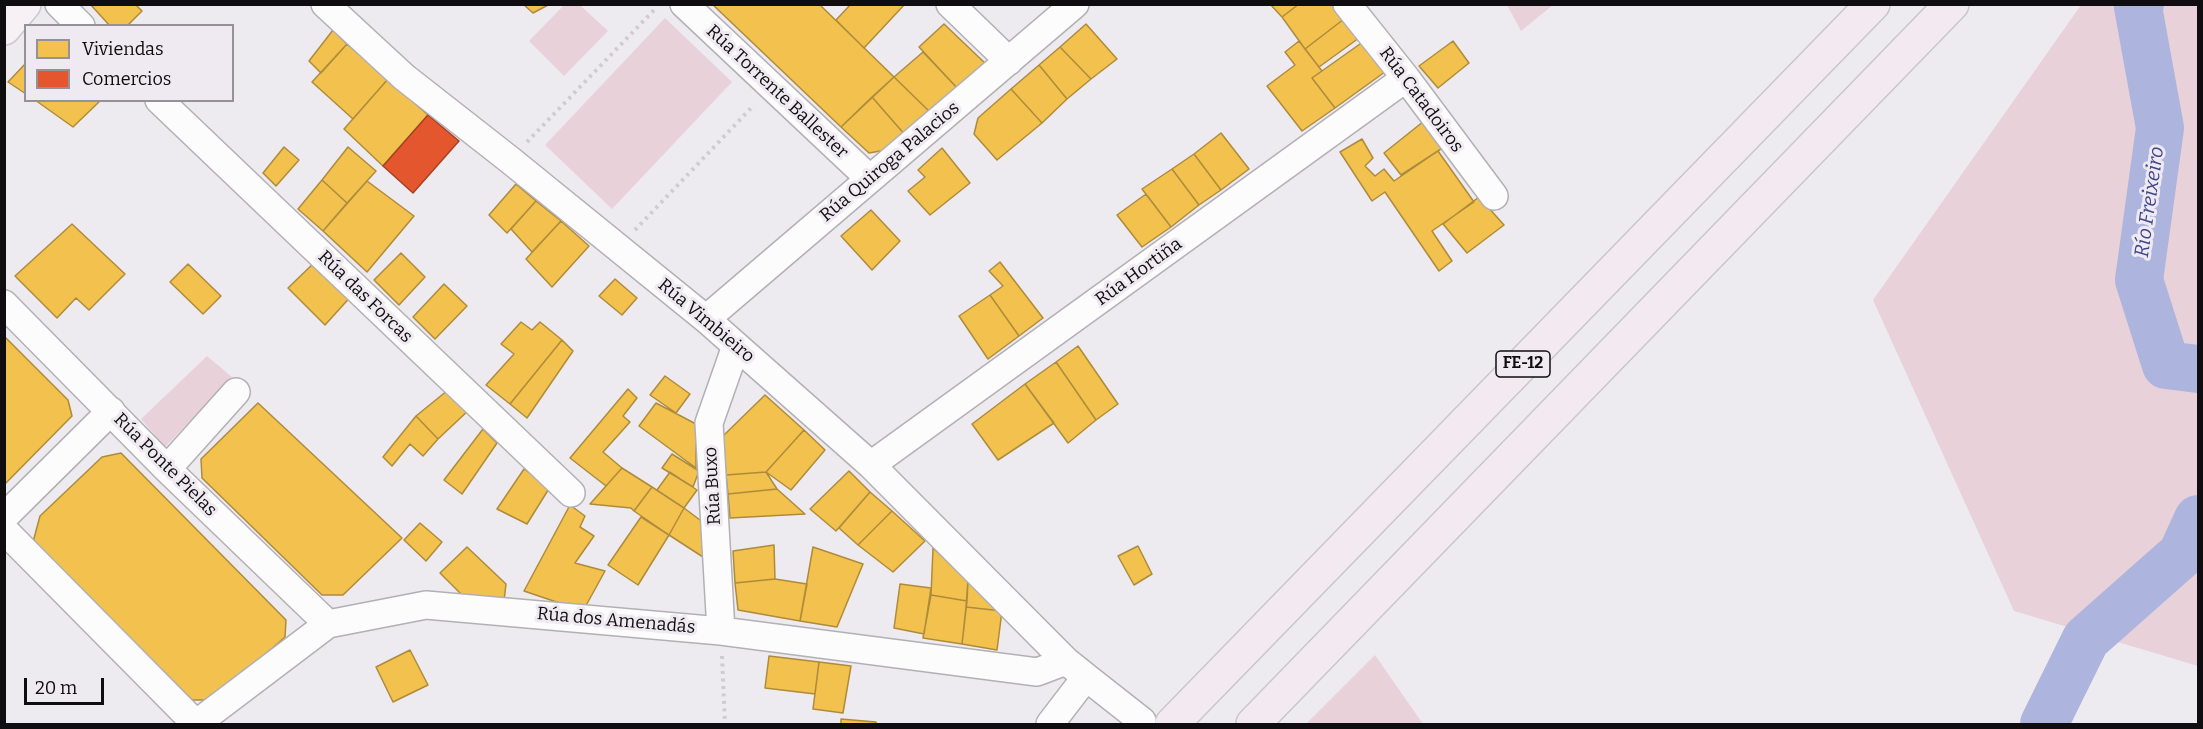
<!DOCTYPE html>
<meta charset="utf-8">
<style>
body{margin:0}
#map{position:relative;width:2203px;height:729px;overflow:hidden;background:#eeebf0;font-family:Bitter,serif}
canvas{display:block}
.frame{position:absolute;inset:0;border:6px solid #0f0d10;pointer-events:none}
.legend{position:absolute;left:24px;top:24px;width:210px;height:78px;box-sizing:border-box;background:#efeaf1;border:2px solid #959297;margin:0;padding:8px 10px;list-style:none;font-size:18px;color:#0f0d10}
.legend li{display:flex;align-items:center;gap:12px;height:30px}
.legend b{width:30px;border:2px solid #959297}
.scale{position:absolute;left:24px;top:678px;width:80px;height:27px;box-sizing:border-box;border:3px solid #0f0d10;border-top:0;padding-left:8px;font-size:18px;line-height:21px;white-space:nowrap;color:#0f0d10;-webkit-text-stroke:4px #efeaf1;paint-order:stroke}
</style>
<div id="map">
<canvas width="2203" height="729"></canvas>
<div class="frame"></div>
<ul class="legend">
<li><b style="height:16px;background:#f2c14e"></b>Viviendas</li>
<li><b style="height:16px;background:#e4572e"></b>Comercios</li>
</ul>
<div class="scale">20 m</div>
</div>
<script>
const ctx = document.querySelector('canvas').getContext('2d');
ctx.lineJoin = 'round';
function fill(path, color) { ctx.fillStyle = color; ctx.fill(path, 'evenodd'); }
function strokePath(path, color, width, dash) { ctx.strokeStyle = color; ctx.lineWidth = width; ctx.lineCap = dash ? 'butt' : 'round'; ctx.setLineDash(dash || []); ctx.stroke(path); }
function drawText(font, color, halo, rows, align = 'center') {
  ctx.font = font + ' Bitter,serif'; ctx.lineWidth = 6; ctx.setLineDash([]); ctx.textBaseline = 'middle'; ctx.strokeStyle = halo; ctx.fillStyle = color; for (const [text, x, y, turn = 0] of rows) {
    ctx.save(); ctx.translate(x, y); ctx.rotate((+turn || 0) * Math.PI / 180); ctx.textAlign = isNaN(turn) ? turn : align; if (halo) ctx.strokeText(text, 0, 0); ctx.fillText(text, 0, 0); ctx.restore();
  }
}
fill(new Path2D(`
 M 564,5 L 580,5 L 608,31 L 564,76 L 529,41 Z
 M 1507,5 L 1553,5 L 1521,31 Z
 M 2081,5 L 2198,5 L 2198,666 L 2014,611 L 1873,300 Z
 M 665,18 L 732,82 L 612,209 L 545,145 Z
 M 207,356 L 232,377 L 165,447 L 141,419 Z
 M 1375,655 L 1423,724 L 1306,724 Z`), '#e9d1da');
const homes = new Path2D(`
 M 90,4 L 135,4 L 142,11 L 127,26 L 110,26 Z
 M 523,4 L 550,4 L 533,13 Z
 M 712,4 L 819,4 L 894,77 L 841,127 Z
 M 851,4 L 905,4 L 864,48 L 836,20 Z
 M 1270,4 L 1299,4 L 1282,17 Z
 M 1299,4 L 1332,4 L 1344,19 L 1305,49 L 1282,17 Z
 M 1344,19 L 1359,38 L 1319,67 L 1305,49 Z
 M 944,24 L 987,65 L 959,90 L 919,47 Z
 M 1086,24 L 1117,59 L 1091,79 L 1060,47 Z
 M 333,30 L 347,44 L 321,73 L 309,61 Z
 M 1367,39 L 1389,69 L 1335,108 L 1312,78 Z
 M 1299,41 L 1322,71 L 1312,78 L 1335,108 L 1302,131 L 1267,86 L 1295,65 L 1285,52 Z
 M 1453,41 L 1469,63 L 1438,88 L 1419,66 Z
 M 347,44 L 388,79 L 353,119 L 312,82 Z
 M 1060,47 L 1091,79 L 1067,99 L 1039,65 Z
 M 923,52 L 959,90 L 931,113 L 894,77 Z
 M 26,63 L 26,94 L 8,82 Z
 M 1039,65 L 1067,99 L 1042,123 L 1011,89 Z
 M 894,77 L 931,113 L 906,136 L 872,97 Z
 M 388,79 L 428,115 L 383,166 L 344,129 Z
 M 1011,89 L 1042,123 L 997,160 L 974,134 L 978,118 Z
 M 872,97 L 906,136 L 886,150 L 869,153 L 841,127 Z
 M 35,100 L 101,100 L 73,127 Z
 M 1424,121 L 1444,147 L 1401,175 L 1384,153 Z
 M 1221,133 L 1249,169 L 1221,190 L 1194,154 Z
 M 1362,139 L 1373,158 L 1365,166 L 1375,176 L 1384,169 L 1394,181 L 1438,151 L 1474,202 L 1432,231 L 1452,261 L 1439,271 L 1385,192 L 1372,201 L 1340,152 Z
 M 284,147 L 299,160 L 276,186 L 263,173 Z
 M 348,147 L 376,171 L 347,203 L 322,180 Z
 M 942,148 L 970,183 L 930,215 L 908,191 L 925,177 L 918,170 Z
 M 1194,154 L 1221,190 L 1199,205 L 1172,169 Z
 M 1172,169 L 1199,205 L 1171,227 L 1142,189 Z
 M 322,180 L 347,203 L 323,231 L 298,209 Z
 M 367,181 L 414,216 L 367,272 L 323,231 Z
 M 516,184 L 536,201 L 507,233 L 489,215 Z
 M 1146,194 L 1171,227 L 1142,247 L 1117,215 Z
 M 1479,197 L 1504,225 L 1467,253 L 1443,224 Z
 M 536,201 L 561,221 L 532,252 L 511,229 Z
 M 871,210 L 900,241 L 872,270 L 841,236 Z
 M 561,221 L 589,246 L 552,287 L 526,259 Z
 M 72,224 L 125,274 L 89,310 L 76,298 L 57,318 L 15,276 Z
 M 401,253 L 425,277 L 399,305 L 374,280 Z
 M 317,260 L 354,293 L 325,325 L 288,288 Z
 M 1000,262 L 1043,318 L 1019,336 L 990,295 L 1003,286 L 989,271 Z
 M 188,264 L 221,296 L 203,314 L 170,282 Z
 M 615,279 L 637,298 L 622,315 L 599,296 Z
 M 444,284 L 467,306 L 435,339 L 413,317 Z
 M 990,295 L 1019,336 L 988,359 L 959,316 Z
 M 521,322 L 532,330 L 540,322 L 562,340 L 510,404 L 486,385 L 514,354 L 501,344 Z
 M 4,336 L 68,400 L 72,416 L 4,485 Z
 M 562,340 L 573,351 L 527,418 L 510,404 Z
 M 1078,346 L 1118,404 L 1096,420 L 1056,362 Z
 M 1056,362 L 1096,420 L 1068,443 L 1025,384 Z
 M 665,376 L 690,394 L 676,413 L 650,395 Z
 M 1025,384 L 1054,423 L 998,460 L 972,424 Z
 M 628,389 L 637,398 L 623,416 L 630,422 L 603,452 L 622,468 L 606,486 L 570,458 Z
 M 448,390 L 470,409 L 438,439 L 416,416 Z
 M 765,395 L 804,430 L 766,472 L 726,475 L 723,436 Z
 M 258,403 L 402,538 L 343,595 L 322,595 L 202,478 L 201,459 Z
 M 656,403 L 696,424 L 696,468 L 639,426 Z
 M 416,416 L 438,439 L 423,456 L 410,444 L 392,466 L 383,457 Z
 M 483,429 L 497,443 L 462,494 L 444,480 Z
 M 804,430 L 825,450 L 791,490 L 766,472 Z
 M 121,453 L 286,620 L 285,637 L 214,700 L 192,700 L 33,542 L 40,516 L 102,457 Z
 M 672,454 L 699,471 L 693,487 L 662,468 Z
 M 622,468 L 652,487 L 634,511 L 631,508 L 590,504 Z
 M 524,469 L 550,487 L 527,524 L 497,509 Z
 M 849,471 L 870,492 L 836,531 L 810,509 Z
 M 670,472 L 697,490 L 684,508 L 657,490 Z
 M 766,472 L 777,489 L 728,494 L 726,475 Z
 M 652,487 L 684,508 L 669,535 L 634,511 Z
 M 777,489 L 805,514 L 730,518 L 728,494 Z
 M 870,492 L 892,511 L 858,545 L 839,528 Z
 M 570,505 L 585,516 L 580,527 L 594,536 L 575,563 L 605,571 L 583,611 L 524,591 Z
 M 684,508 L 704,523 L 703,557 L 669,535 Z
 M 892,511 L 925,541 L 893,572 L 858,545 Z
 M 641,517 L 669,535 L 638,585 L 608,565 Z
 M 420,523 L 442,542 L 426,561 L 404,540 Z
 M 774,545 L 775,579 L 735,583 L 733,551 Z
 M 1138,546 L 1152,574 L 1134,585 L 1118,556 Z
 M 467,547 L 506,584 L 504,601 L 462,595 L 440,573 Z
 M 813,547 L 863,564 L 837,627 L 800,621 Z
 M 933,548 L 968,580 L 967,601 L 931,595 Z
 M 775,579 L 807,584 L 800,621 L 738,610 L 735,583 Z
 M 968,580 L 1002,611 L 966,607 Z
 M 900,584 L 931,588 L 924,634 L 894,628 Z
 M 931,595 L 967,601 L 962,644 L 923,638 Z
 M 966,607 L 1002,611 L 997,650 L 962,644 Z
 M 410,650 L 428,685 L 393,702 L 376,667 Z
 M 769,656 L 819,662 L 815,694 L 765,688 Z
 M 819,662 L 851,666 L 843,713 L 813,709 Z
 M 841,719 L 876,722 L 876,724 L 841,724 Z`);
fill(homes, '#f2c14e');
strokePath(homes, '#ae8b3b', 1.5);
const shops = new Path2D(`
 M 428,115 L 459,141 L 413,193 L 383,166 Z`);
fill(shops, '#e4572e');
strokePath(shops, '#a44125', 1.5);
strokePath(new Path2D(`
 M 2140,4 L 2138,7 L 2160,128 L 2139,280 L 2166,365 L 2198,369
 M 2044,724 L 2086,639 L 2182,554 L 2198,519`), '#adb5de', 48);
const street = new Path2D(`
 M 59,4 L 81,26
 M 325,4 L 404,77 L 510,160 L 706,319 L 871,465 L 1066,661 L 1086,677 L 1050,724
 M 684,4 L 870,179
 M 950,4 L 1009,61
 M 1347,4 L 1406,78 L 1494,196
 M 159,100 L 571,493
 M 4,304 L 167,469 L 328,624
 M 706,319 L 1075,4
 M 871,465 L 1406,78
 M 167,469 L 236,392
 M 4,517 L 111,411
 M 4,530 L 196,724 L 328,624 L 426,605 L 721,631 L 1037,672 L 1066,661
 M 721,631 L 709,423 L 736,346
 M 1086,677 L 1142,721`);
const primary = new Path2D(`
 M 4,28 L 24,4`);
const highway = new Path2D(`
 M 1172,724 L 1873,4
 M 1253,724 L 1952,4`);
strokePath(street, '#b2b0b4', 30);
strokePath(primary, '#c9c7ca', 36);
strokePath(highway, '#c9c7ca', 36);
strokePath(new Path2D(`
 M 527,142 L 657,7
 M 635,230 L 754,105
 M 722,656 L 725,724`), '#cecdce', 4, [3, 4.5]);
strokePath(street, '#fcfcfd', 27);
strokePath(primary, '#f7f1f6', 33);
strokePath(highway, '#f3eaf1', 33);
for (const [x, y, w] of [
 [1523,364,54]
]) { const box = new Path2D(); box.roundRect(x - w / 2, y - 13, w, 26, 4.5); ctx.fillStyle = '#efeaf1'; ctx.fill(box); strokePath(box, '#0f0d10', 1.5); }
drawText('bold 16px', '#0f0d10', null, [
 ["FE-12",1523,364]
]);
drawText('18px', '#0f0d10', '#efeaf1', [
 ["Rúa Torrente Ballester",777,92,43],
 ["Rúa Catadoiros",1421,100,53],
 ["Rúa Quiroga Palacios",890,162,-40],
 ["Rúa Hortiña",1139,272,-36],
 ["Rúa das Forcas",365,297,44],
 ["Rúa Vimbieiro",706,321,40],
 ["Rúa Ponte Pielas",165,465,45],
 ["Rúa Buxo",713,486,-93],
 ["Rúa dos Amenadás",616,621,5]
]);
drawText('italic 20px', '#3d478b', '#efeaf1', [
 ["Río Freixeiro",2150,202,-82]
]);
</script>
